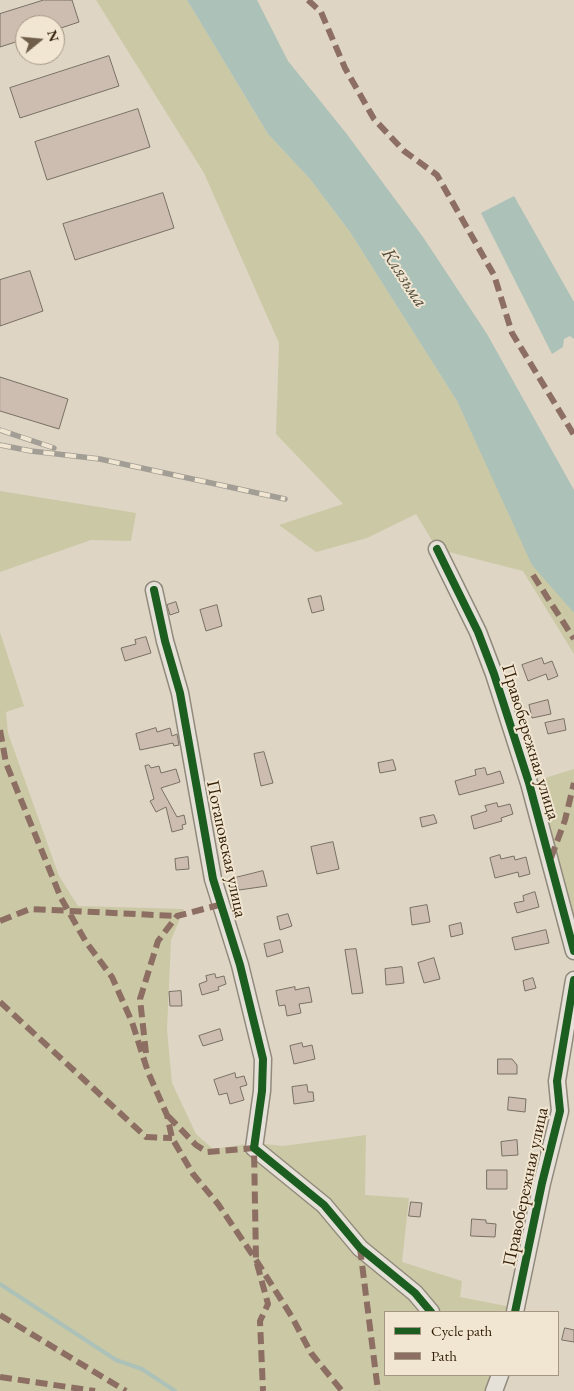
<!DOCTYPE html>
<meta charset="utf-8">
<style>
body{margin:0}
#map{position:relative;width:574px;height:1391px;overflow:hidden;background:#ded5c4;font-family:"EB Garamond",serif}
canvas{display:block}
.legend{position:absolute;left:384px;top:1311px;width:175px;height:65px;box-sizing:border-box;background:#f1e6d2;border:1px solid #a59681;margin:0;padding:6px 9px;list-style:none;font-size:15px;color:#331e07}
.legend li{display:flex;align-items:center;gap:10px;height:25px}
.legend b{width:25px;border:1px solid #a59681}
.north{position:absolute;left:15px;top:15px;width:50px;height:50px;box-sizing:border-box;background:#f1e6d2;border:1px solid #a59681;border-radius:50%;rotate:73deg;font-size:14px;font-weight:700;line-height:20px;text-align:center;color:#331e07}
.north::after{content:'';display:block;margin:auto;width:18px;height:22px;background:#6f5e49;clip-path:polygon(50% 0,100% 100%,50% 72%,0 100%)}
</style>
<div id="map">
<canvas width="574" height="1391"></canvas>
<ul class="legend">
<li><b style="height:6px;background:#1b5e20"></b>Cycle path</li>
<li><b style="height:6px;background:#8d6e63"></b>Path</li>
</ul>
<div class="north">N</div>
</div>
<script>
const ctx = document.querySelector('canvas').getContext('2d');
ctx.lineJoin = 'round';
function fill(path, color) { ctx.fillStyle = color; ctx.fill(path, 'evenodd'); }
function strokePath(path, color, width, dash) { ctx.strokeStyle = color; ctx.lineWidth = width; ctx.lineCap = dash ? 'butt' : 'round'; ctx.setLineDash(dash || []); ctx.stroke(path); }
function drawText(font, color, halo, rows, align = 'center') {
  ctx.font = font + ' "EB Garamond",serif'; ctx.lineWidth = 4; ctx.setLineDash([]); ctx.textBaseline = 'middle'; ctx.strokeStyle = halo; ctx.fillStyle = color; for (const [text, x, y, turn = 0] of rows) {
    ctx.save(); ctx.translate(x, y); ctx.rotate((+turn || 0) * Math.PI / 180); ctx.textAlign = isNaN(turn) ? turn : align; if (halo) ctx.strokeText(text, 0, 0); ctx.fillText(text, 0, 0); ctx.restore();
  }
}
fill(new Path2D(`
 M 96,0 L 187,0 L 268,134 L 310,179 L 350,232 L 457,401 L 487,465 L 566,603 L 574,613 L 574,654 L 523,571 L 437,549 L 416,514 L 367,538 L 316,552 L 279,525 L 343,504 L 276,434 L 279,343 L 204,173 Z
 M 0,491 L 136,513 L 131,541 L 91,540 L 0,572 Z
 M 0,632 L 24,706 L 6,712 L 8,733 L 59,876 L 78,906 L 184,909 L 171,940 L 167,1030 L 172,1083 L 196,1134 L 213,1149 L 255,1143 L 283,1146 L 366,1135 L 365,1195 L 409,1198 L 402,1262 L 462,1281 L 460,1297 L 516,1308 L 515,1312 L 385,1312 L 385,1375 L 500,1375 L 494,1391 L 0,1391 Z
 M 574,769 L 574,951 L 529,783 Z`), '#cbc8a5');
fill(new Path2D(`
 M 187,0 L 257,0 L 288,61 L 346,133 L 423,237 L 487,334 L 574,490 L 574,613 L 532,565 L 457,401 L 350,232 L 310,179 L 268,134 Z
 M 514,196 L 574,302 L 574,339 L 570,336 L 564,339 L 563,347 L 552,354 L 481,213 Z`), '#acc1b8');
strokePath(new Path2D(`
 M 0,1284 L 116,1360 L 142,1369 L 175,1391`), '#acc1b8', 4);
const building = new Path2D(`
 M 44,0 L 72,0 L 79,22 L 55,30 L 55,25 L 25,25 L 25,39 L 0,47 L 0,14 Z
 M 109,56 L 119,86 L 20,118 L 10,88 Z
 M 138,109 L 150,147 L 47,180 L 35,142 Z
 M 163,193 L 174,228 L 75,260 L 63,224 Z
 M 30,271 L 43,311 L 0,326 L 0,280 Z
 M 0,377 L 68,399 L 59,429 L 0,411 Z
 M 321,596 L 324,610 L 312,613 L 308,599 Z
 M 176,602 L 179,612 L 170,615 L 167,605 Z
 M 217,605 L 222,626 L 206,631 L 200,610 Z
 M 146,637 L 151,653 L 125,661 L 121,648 L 136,644 L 135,640 Z
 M 542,658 L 544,664 L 552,661 L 558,676 L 548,680 L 546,674 L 528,681 L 522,665 Z
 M 548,700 L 551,714 L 532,718 L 529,705 Z
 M 564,719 L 566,730 L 548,734 L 545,723 Z
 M 156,728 L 157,732 L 170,728 L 172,736 L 177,734 L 179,745 L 174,746 L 173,743 L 140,750 L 136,734 Z
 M 264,752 L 273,783 L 261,786 L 254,754 Z
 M 393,760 L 396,770 L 380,773 L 378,763 Z
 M 149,765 L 151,768 L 159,766 L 161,773 L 176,769 L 180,782 L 161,788 L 177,817 L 184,815 L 186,824 L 182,825 L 183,829 L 172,832 L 166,807 L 156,812 L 150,801 L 154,799 L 145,766 Z
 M 485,768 L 487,775 L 500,771 L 504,783 L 459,795 L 455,781 L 476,775 L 475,770 Z
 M 497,803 L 498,807 L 510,804 L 513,814 L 501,818 L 502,821 L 474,829 L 471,816 L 487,811 L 485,806 Z
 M 434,815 L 437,823 L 422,827 L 420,818 Z
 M 333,842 L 339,869 L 317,874 L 311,847 Z
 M 500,855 L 501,859 L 514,856 L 515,860 L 526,857 L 530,874 L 519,877 L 518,872 L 495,878 L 490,858 Z
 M 188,857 L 189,869 L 176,870 L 175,859 Z
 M 263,871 L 267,886 L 239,890 L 235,878 Z
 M 535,892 L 539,907 L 517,913 L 514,903 L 524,901 L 523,896 Z
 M 427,905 L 430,922 L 412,925 L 410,908 Z
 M 288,914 L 292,926 L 280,930 L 277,917 Z
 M 461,923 L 463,934 L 451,937 L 449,926 Z
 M 546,930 L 549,943 L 515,950 L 512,938 Z
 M 280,940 L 283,952 L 267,957 L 264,944 Z
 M 356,949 L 363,993 L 352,994 L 345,950 Z
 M 434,958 L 440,979 L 424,983 L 418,963 Z
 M 402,967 L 404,983 L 386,985 L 385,969 Z
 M 215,974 L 216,978 L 224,976 L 226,984 L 218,987 L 219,990 L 202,995 L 199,984 L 207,981 L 206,976 Z
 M 533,978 L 536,988 L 525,991 L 523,981 Z
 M 295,987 L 295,990 L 309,987 L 312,1002 L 299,1004 L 301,1013 L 287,1016 L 285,1005 L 279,1006 L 276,991 Z
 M 181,991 L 182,1006 L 170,1006 L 169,992 Z
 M 220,1029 L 223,1040 L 203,1046 L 199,1036 Z
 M 302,1043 L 303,1047 L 312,1045 L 315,1059 L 294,1064 L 290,1046 Z
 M 498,1059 L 512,1059 L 517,1065 L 517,1074 L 498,1074 Z
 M 235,1073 L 236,1078 L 244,1076 L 247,1085 L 240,1087 L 244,1100 L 230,1104 L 227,1093 L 219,1095 L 214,1080 Z
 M 307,1085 L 308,1092 L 313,1092 L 314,1101 L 294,1104 L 292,1087 Z
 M 509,1097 L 526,1099 L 525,1112 L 508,1110 Z
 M 517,1140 L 518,1155 L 502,1156 L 501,1142 Z
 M 487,1170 L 507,1170 L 507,1189 L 487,1189 Z
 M 411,1202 L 422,1203 L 420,1217 L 409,1216 Z
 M 472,1219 L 486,1220 L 486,1223 L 496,1224 L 495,1237 L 471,1236 Z
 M 565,1328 L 574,1330 L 574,1342 L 562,1340 Z`);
fill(building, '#cdbdb1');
strokePath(building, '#787064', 1);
const minor = new Path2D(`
 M 437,549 L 478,632 L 494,674 L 529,783 L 574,951
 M 154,590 L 165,641 L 180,693 L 213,879 L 240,965 L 263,1059 L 262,1091 L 254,1148 L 324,1205 L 360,1248 L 415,1293 L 431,1312
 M 515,1312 L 542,1183 L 560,1111 L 557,1081 L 574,980
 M 494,1391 L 500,1375`);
strokePath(minor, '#91897c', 19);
strokePath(minor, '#e6e1d8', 16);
const rail = new Path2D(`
 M 0,430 L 54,448
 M 0,445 L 31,451 L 100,459 L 285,499`);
strokePath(rail, '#a39e95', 5.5);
strokePath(rail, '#f1e6d2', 4, [11]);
strokePath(new Path2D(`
 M 308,0 L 321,12 L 345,68 L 374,119 L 404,151 L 437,175 L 494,275 L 512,333 L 574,435
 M 533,575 L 574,639
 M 0,730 L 6,763 L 61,898 L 86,942 L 112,977 L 132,1022 L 148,1072 L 167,1115 L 172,1138 L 193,1174 L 218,1204 L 256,1260 L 292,1317 L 311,1353 L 342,1391
 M 551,858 L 565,820 L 574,783
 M 0,921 L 30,909 L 177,916
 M 0,1002 L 146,1137 L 172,1138
 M 146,1053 L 140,999 L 158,941 L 177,916 L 219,905
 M 168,1116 L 196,1145 L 207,1152 L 254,1148 L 256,1260 L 268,1304 L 260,1321 L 263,1391
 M 360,1248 L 378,1391
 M 0,1315 L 126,1391
 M 0,1377 L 95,1391`), '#8d6e63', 6, [12, 6]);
strokePath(new Path2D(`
 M 437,549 L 478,632 L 494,674 L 529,783 L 574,951
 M 154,590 L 165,641 L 180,693 L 213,879 L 240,965 L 263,1059 L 262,1091 L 254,1148 L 324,1205 L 360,1248 L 415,1293 L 431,1312
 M 515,1312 L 542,1183 L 560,1111 L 557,1081 L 574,980`), '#1b5e20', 8);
drawText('18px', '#331e07', '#f1e6d2', [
 ["Правобережная улица",530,742,73],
 ["Потаповская улица",226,849,78],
 ["Правобережная улица",526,1187,-78]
]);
drawText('italic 19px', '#514c3b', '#f1e6d2', [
 ["Клязьма",404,278,57]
]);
</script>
